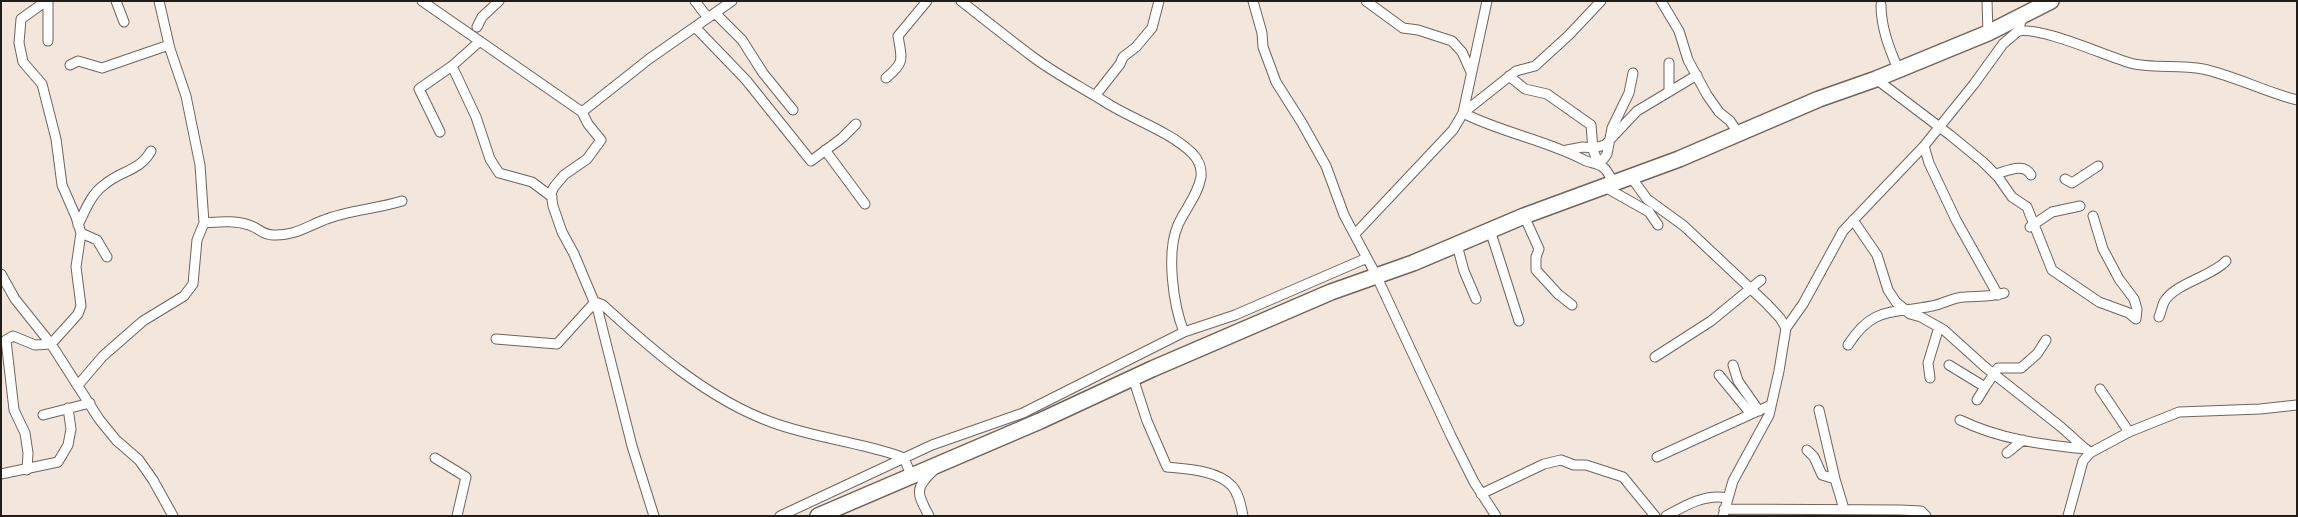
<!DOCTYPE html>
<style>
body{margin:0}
#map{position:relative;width:2298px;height:517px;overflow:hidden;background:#f3e6dc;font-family:Quicksand,sans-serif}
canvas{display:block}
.frame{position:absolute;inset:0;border:2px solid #211d19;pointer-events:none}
</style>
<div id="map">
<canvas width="2298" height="517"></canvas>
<div class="frame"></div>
</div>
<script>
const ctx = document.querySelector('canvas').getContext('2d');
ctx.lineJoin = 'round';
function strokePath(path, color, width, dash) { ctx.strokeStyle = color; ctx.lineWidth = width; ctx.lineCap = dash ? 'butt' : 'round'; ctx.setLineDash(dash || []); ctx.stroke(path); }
const minor = new Path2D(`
 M 116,1 L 124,22
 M 422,1 L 582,112 L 588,124 L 601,140 L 587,159 L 564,175 L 554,187 L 551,193 L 553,206 L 562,232 L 574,254 L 598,311 L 632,446 L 654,516
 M 695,1 L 708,18
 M 961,1 C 985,20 1009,39 1033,57 C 1057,75 1085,89 1110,105 C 1137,121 1170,132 1192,153 C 1198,159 1202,168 1201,177 C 1198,195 1185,209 1178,225 C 1166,252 1173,305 1184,332
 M 1253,1 L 1262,33 L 1263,47 L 1276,82 L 1302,123 L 1326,166 L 1344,215 L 1376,275 L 1451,436 L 1474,482 L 1496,516
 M 1366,1 L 1403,28 L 1418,30 L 1452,41 L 1462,52 L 1471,72
 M 1487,1 L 1463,113 C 1502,133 1547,140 1586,161 C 1591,163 1599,163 1604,168 C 1608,171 1611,179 1614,184
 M 1661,1 L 1679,31 L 1688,60 L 1707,95 L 1719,112 L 1730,121 L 1739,134
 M 1987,1 L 1988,33
 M 1881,5 C 1881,27 1889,48 1898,69
 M 715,13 L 742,40 L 763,73 L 793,110
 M 477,27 L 482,17 L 499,1
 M 695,27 L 746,80 L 811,161 L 842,138 L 856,124
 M 2018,31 C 2043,27 2103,55 2130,63 C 2151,69 2179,64 2203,69 C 2235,76 2265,92 2297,100
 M 48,41 L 48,1
 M 70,65 L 78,61 L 102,68 L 169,45
 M 452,66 L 476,117 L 490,159 L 499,173 L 532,182 L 552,197
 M 1509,76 L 1525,89 L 1547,94 L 1591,125 L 1593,150 L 1599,165
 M 886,78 C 905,62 902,60 898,36 L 927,1
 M 1876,79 L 1950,135 L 1983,162 L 1998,177 L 2012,197 L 2027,207 L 2052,270 L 2099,302 L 2129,313 L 2136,319 L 2137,309 L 2134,299 L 2119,279 L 2103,249 L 2093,216
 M 1669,91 L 1669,63
 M 1095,96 L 1120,64 L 1123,57 L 1136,47 L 1152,28 L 1159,1
 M 582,112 L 649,59 L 732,1
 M 440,132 L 419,89 L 452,66 L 480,41
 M 1924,146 L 1929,163 L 1956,220 L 1998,295
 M 825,150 L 865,204
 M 1567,150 L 1583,147 L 1593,148 L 1605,145 L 1637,111 L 1697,75
 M 1599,165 L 1607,154 L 1612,128 L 1629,93 L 1633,73
 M 1996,174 C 2007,171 2024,162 2031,175
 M 1631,177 L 1647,199 L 1684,226 L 1767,304 L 1780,318 L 1786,328
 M 2065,179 L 2072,183 L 2098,166
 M 1605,187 L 1649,212 L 1658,225
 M 1524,216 L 1539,249 L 1536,257 L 1536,270 L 1558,294 L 1572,305
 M 1853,220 L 1877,255 L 1888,290 L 1896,302 L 1910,314 L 1921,317 L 1944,330 L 1985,367 L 2061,427 L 2090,453
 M 204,223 C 219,222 234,220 249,225 C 259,228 262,235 273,235 C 294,236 306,227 324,220 C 348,210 377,209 402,201
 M 78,225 C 85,211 91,194 104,185 C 121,170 139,172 151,151
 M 2030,227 L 2052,212 L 2080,206
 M 1490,230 L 1519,321
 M 81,233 L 97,240 L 107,257
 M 1355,234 L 1453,130 L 1463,113 L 1516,71 L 1535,66 L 1569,35 L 1601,1
 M 1457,245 L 1464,271 L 1476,299
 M 1,274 L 15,299 L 51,344 L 99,419 L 116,440 L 139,460 L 153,480 L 173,516
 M 595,302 L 603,305 C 652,350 708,399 771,422 C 811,437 853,441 893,454 L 904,458 L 911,475
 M 2159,317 C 2161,312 2162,307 2164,302 C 2175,283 2211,277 2226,261
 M 496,339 L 557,344 L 595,302
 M 1848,345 C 1873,306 1891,314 1932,306 C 1943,304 1954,297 1965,297 C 1979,296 1991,297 2004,293
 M 1655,357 L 1711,321 L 1761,280
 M 1733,365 L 1738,381 L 1759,411
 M 1949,365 L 1985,387 L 1998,368 L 2021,368 L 2037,354 L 2046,340
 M 1719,375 L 1751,414
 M 1133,378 L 1147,421 L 1167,467 C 1187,469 1217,470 1232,486 C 1239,494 1241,506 1243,516
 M 1930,378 L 1928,363 L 1939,327
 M 79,384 L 103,356 L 143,321 L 184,296 L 193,284 L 197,240 L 204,223 L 200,165 L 186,96 L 170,49 L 159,1
 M 2100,389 L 2129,432
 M 1977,400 L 1985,387
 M 1819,410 L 1835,479
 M 43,415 L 90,403
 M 1960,420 C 1999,439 2043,445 2086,449
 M 1807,450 L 1814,457 L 1822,475 L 1835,479 L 1844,509
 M 2007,453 L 2023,440
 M 1657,457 L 1771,405
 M 435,458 L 466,477 L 457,516
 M 27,470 L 28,453 L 25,433 L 14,410 L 6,340 L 13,336 L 35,345 L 51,344 L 78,314 L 81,306 L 76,267 L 81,233 L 76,217 L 62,185 L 56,139 L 42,84 L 23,62 L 19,43 L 21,19 L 46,1
 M 1,474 L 58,462 L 68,445 L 71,429 L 68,408
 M 1481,494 L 1544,464 L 1561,460 L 1574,465 L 1586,465 L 1623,477 L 1655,516
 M 1724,509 L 1900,510 L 1921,511 L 1926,516
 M 780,516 L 932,445 L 1023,413 L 1184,332 L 1235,315 L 1367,258
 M 929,516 C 917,493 914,489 933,471
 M 1666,516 C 1684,506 1706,493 1727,498
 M 1723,516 L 1733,481 L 1769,415 L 1779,371 L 1786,328 L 1803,304 L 1843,231 L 1924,146 L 1974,84 L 2003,44 L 2018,31 L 2023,15
 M 2068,516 L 2083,461 L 2090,453 L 2129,432 L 2179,412 L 2260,409 L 2297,405`);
const trunk = new Path2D(`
 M 818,516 L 1040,421 L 1152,369 L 1331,292 L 1413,263 L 1524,216 L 1679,159 L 1819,99 L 1876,79 L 1988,33 L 2051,1`);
strokePath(minor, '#70655c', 11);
strokePath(trunk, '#70655c', 18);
strokePath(minor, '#fff', 9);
strokePath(trunk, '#fff', 15);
</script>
